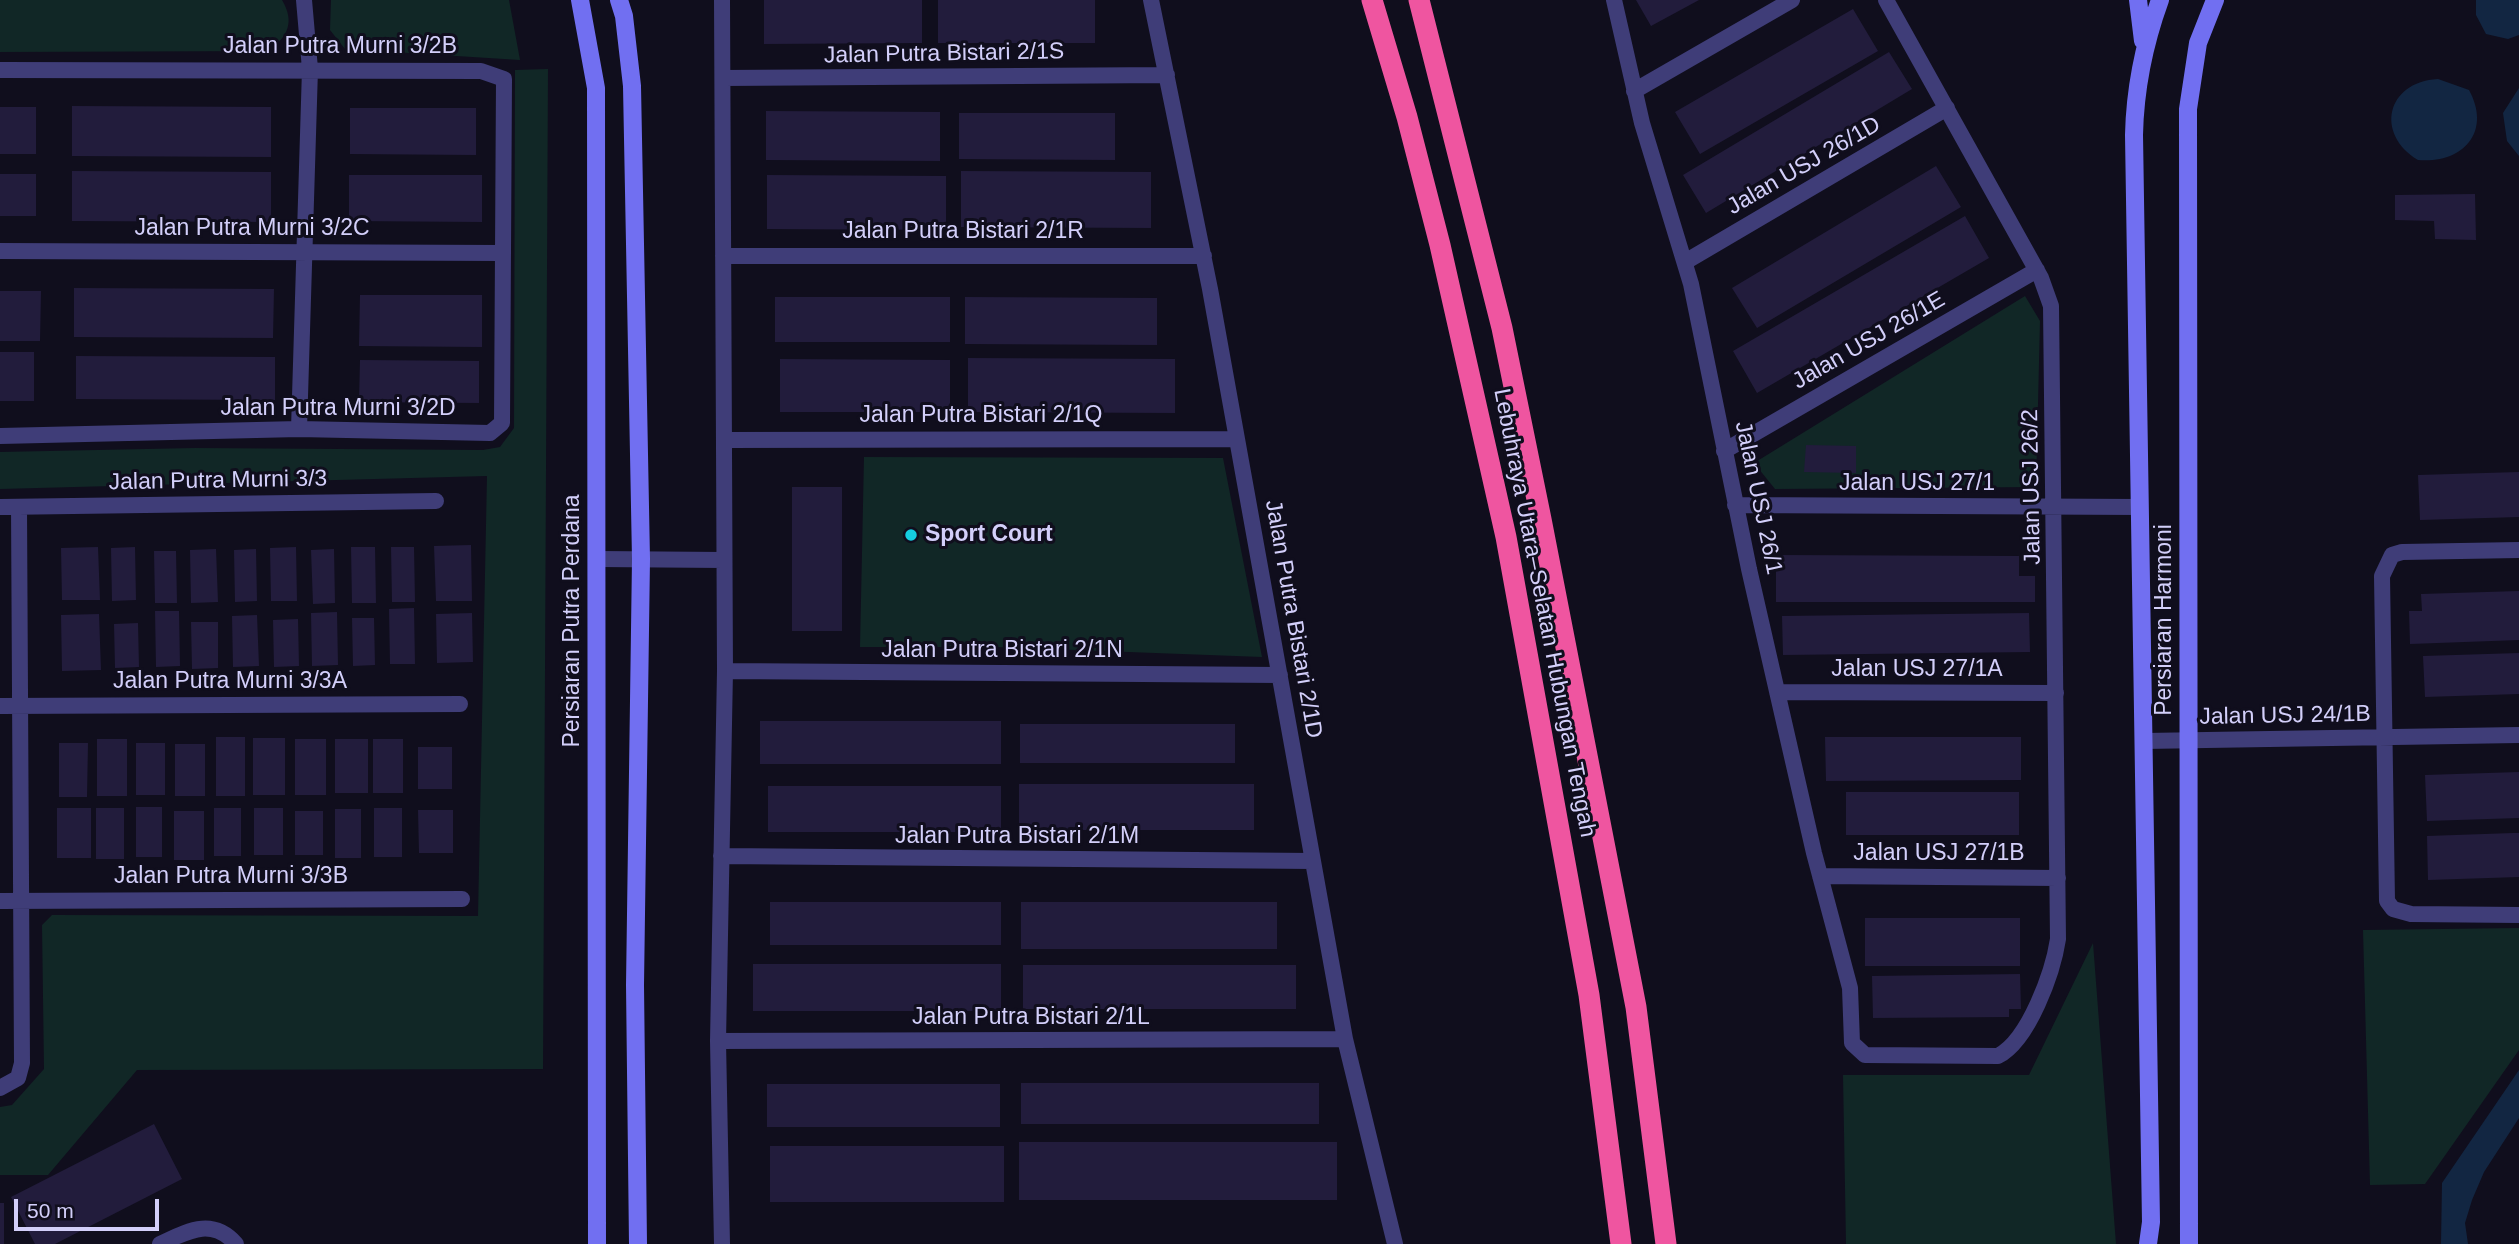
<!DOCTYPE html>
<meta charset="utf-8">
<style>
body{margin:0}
#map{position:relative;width:2519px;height:1244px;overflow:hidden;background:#100e1d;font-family:Helvetica,sans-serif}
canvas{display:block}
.scale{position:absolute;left:14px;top:1199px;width:145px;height:32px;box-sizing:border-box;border:4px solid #d3cffa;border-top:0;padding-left:9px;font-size:21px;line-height:24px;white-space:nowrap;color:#d3cffa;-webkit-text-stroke:5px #100e1d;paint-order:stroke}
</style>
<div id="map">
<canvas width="2519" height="1244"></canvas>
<div class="scale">50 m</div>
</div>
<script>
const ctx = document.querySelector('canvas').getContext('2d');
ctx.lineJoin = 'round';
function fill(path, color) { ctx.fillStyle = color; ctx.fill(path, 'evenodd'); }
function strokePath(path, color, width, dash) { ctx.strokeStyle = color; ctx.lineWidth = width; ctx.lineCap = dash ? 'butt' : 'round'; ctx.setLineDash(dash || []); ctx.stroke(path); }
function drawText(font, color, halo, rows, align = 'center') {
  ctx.font = font + ' Helvetica,sans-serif'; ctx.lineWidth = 6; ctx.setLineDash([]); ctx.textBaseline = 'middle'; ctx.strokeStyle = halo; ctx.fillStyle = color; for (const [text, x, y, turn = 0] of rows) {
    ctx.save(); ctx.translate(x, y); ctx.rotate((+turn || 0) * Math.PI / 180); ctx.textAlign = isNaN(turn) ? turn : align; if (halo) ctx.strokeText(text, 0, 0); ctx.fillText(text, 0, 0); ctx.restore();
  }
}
fill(new Path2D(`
 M 0,0 L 282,0 C 295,22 288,36 269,51 L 0,52 Z
 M 331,0 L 509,0 L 520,60 L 345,49 L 330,30 Z
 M 548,69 L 543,1069 L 137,1070 L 48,1175 L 0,1175 L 0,1107 L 12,1105 L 44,1069 L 42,925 L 52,915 L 478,916 L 487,476 L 0,489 L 0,452 L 195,448 L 483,450 L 500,447 L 514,428 L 515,70 Z
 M 2025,296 L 2040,321 L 2036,487 L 1775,489 L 1754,463 Z
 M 864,457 L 1223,458 L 1262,657 L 995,647 L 860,647 Z
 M 2519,928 L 2519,1050 L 2425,1184 L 2370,1185 L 2363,930 Z
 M 2093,943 L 2116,1244 L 1846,1244 L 1843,1075 L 2029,1075 Z`), '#112726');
fill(new Path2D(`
 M 2476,0 L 2519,0 L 2519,35 L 2508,39 L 2486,34 L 2476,15 Z
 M 2438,79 L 2469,90 C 2492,132 2463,164 2418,160 C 2375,134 2386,82 2438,79 Z
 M 2519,88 L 2519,156 L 2507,141 L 2503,113 Z
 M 2519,1070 L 2519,1118 L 2484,1172 L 2472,1200 L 2465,1223 L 2468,1244 L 2441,1244 L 2442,1183 Z`), '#122642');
fill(new Path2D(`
 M 764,0 L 922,0 L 922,43 L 764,44 Z
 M 938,0 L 1095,0 L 1095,43 L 938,43 Z
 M 1636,0 L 1699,0 L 1651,26 Z
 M 1853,9 L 1878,51 L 1700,154 L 1675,112 Z
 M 1889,52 L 1912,89 L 1706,213 L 1683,175 Z
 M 72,106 L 271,107 L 271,157 L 72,156 Z
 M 0,107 L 36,107 L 36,154 L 0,154 Z
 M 350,108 L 476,108 L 476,155 L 350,154 Z
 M 766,111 L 940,112 L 940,161 L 766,160 Z
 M 959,113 L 1115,113 L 1115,160 L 959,159 Z
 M 1936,166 L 1961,207 L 1757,328 L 1732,288 Z
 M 72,171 L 271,172 L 271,222 L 72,221 Z
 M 961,171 L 1151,172 L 1151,228 L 961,227 Z
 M 0,174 L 36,174 L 36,216 L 0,216 Z
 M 349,175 L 482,175 L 482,222 L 349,221 Z
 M 767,175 L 946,176 L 946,230 L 767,229 Z
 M 2475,194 L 2476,240 L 2435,239 L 2434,221 L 2395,220 L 2395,195 Z
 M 1965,216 L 1989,258 L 1757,393 L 1733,351 Z
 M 74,288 L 274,289 L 273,338 L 74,337 Z
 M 0,291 L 41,291 L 40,341 L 0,341 Z
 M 360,295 L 482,295 L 482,347 L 359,346 Z
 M 775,297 L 950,297 L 950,342 L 775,342 Z
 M 965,297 L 1157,298 L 1157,345 L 965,344 Z
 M 0,352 L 34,352 L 34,401 L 0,401 Z
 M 76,356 L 275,357 L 275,400 L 76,399 Z
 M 968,358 L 1175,359 L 1175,413 L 968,412 Z
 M 780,359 L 950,360 L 950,412 L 780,412 Z
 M 360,360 L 479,361 L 479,403 L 359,402 Z
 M 1806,445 L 1856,446 L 1856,473 L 1804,472 Z
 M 2519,472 L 2519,517 L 2420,520 L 2418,475 Z
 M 792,487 L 842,487 L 842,631 L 792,631 Z
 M 471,545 L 472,601 L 436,601 L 434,546 Z
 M 98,547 L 100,600 L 62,600 L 61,548 Z
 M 135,547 L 136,600 L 112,601 L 111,548 Z
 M 296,547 L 297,601 L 271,601 L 270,548 Z
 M 351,547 L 375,547 L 376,603 L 352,603 Z
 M 391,547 L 414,547 L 415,602 L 392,602 Z
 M 216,549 L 218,602 L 191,603 L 190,550 Z
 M 256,549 L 257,601 L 235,602 L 234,550 Z
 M 334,549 L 335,603 L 313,604 L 311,550 Z
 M 154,551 L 176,551 L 177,603 L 155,603 Z
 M 1776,555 L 2019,556 L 2019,576 L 2035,576 L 2035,602 L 1776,602 Z
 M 2519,591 L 2519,640 L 2410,644 L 2409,611 L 2422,611 L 2421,594 Z
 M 414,608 L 415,664 L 390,664 L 389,609 Z
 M 155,611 L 179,611 L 180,666 L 156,667 Z
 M 337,612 L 338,665 L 312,666 L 311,613 Z
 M 472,613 L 473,662 L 437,663 L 436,614 Z
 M 2029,613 L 2030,652 L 1783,655 L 1782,616 Z
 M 99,614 L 101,670 L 62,671 L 61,615 Z
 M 257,615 L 259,666 L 233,667 L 232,616 Z
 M 352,618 L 374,618 L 375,665 L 353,666 Z
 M 298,619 L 299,666 L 274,667 L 273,620 Z
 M 191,622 L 218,622 L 218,668 L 192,669 Z
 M 138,623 L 139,667 L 115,668 L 114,624 Z
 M 2519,653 L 2519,694 L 2425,697 L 2423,656 Z
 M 760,721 L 1001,721 L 1001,764 L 760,764 Z
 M 1020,724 L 1235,724 L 1235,763 L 1020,763 Z
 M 216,737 L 245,737 L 245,796 L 216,796 Z
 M 1825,737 L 2021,737 L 2021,780 L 1826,781 Z
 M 253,738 L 285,738 L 285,795 L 253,795 Z
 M 97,739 L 127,739 L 127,796 L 97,796 Z
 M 295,739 L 326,739 L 326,795 L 295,795 Z
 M 335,739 L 368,739 L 368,793 L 335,793 Z
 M 373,739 L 403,739 L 403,793 L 373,793 Z
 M 59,743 L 88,743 L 87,797 L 59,797 Z
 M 136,743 L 165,743 L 165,795 L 136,795 Z
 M 175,744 L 205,744 L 205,796 L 175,796 Z
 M 418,747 L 452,747 L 452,789 L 418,789 Z
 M 2519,772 L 2519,818 L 2427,821 L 2425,775 Z
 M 1019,784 L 1254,784 L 1254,830 L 1019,830 Z
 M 768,786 L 1001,786 L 1001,832 L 768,832 Z
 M 1846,792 L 2019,792 L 2019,835 L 1846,835 Z
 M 136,807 L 162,807 L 162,857 L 136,857 Z
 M 57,808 L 91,808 L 91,858 L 57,858 Z
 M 96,808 L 124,808 L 124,859 L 96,859 Z
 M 214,808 L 241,808 L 241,856 L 214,856 Z
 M 254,808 L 283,808 L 283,855 L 254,855 Z
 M 374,808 L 402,808 L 402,857 L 374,857 Z
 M 335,809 L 361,809 L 361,858 L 335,858 Z
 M 418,810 L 453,810 L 453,853 L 419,853 Z
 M 174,811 L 204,811 L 204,860 L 174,860 Z
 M 295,811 L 323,811 L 323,855 L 295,855 Z
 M 2513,833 L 2519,833 L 2519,877 L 2428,880 L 2427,836 Z
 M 770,902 L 1001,902 L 1001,945 L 770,945 Z
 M 1021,902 L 1277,902 L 1277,949 L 1021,949 Z
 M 1865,918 L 2020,918 L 2020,966 L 1865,966 Z
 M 753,964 L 1001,964 L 1001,1011 L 753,1011 Z
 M 1023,965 L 1296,965 L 1296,1009 L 1023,1009 Z
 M 2020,974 L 2021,1009 L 2009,1009 L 2009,1017 L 1873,1018 L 1872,976 Z
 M 1021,1083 L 1319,1083 L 1319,1124 L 1021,1124 Z
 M 767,1084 L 1000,1084 L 1000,1127 L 767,1127 Z
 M 154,1124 L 182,1179 L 55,1244 L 35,1244 L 11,1197 Z
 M 1019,1142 L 1337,1142 L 1337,1200 L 1019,1200 Z
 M 770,1146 L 1004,1146 L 1004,1202 L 770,1202 Z
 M 0,1203 L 4,1203 L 4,1244 L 0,1244 Z`), '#221c3c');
strokePath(new Path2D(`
 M 1151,0 L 1210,289 L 1345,1039 L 1395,1244
 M 1614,0 L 1642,123 L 1691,284 L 1749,569 L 1814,853 L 1850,988 L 1852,1043 L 1865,1055 L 1998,1056 C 2029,1040 2053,972 2058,939 L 2051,306 L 2041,278 L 1886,0
 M 0,70 L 481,71 L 504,79 L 502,423 L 490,433 L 299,429 L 0,436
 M 723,78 L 1167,75
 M 1634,91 L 1792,0
 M 0,251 L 503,253
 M 723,256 L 1204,256
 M 1685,262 L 1947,108
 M 299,429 L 310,69 L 304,0
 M 725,440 L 1237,439
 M 1724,451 L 2037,270
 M 1735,505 L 2140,507
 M 0,507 L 436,501
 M 2519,550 L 2402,552 L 2392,555 L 2382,576 L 2387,901 L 2393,909 L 2411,914 L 2519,915
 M 598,559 L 724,560
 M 725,671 L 1280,675
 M 1777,692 L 2056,693
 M 0,706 L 460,704
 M 2144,741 L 2519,735
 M 721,856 L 1313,861
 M 1820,876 L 2058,878
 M 0,901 L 462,899
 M 718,1041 L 1345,1039
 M 0,1088 L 18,1078 L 22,1063 L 19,507
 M 160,1244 C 188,1231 212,1217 236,1244
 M 722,1244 L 718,1041 L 725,671 L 722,0`), '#3f3d78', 16);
strokePath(new Path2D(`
 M 580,0 L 596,88 L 597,1244
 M 619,0 L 624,16 L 632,86 L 641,559 L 635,985 L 638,1244
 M 2138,0 L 2143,41
 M 2148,1244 L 2151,1222 L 2134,135 C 2135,88 2144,44 2160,0
 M 2189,1244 L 2188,109 L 2198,43 L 2215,0`), '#716ff1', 18);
strokePath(new Path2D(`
 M 1372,0 L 1407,117 L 1440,245 L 1506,537 L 1589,995 L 1621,1244
 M 1419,0 L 1502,328 L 1541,519 L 1636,1007 L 1666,1244`), '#ef55a0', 21);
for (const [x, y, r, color] of [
 [911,535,7,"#15cde0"]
]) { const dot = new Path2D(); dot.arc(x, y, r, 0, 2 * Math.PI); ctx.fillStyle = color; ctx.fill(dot); strokePath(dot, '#100e1d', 2.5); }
drawText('23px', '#d3cffa', '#100e1d', [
 ["Jalan Putra Murni 3/2B",340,47],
 ["Jalan Putra Bistari 2/1S",944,54,-1],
 ["Jalan USJ 26/1D",1804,166,-30],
 ["Jalan Putra Murni 3/2C",252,229],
 ["Jalan Putra Bistari 2/1R",963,232],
 ["Jalan USJ 26/1E",1869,341,-30],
 ["Jalan Putra Murni 3/2D",338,409],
 ["Jalan Putra Bistari 2/1Q",981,416],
 ["Jalan Putra Murni 3/3",218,481,-1],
 ["Jalan USJ 27/1",1917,484],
 ["Jalan USJ 26/2",2032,487,-91],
 ["Jalan USJ 26/1",1758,498,78],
 ["Lebuhraya Utara–Selatan Hubungan Tengah",1544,613,79],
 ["Jalan Putra Bistari 2/1D",1293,619,80],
 ["Persiaran Harmoni",2165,620,-90],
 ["Persiaran Putra Perdana",573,621,-90],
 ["Jalan Putra Bistari 2/1N",1002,651],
 ["Jalan USJ 27/1A",1917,670],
 ["Jalan Putra Murni 3/3A",230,682],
 ["Jalan USJ 24/1B",2285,716,-1],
 ["Jalan Putra Bistari 2/1M",1017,837],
 ["Jalan USJ 27/1B",1939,854],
 ["Jalan Putra Murni 3/3B",231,877],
 ["Jalan Putra Bistari 2/1L",1031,1018]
]);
drawText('bold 23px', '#d3cffa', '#100e1d', [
 ["Sport Court",925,535]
], 'left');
</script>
